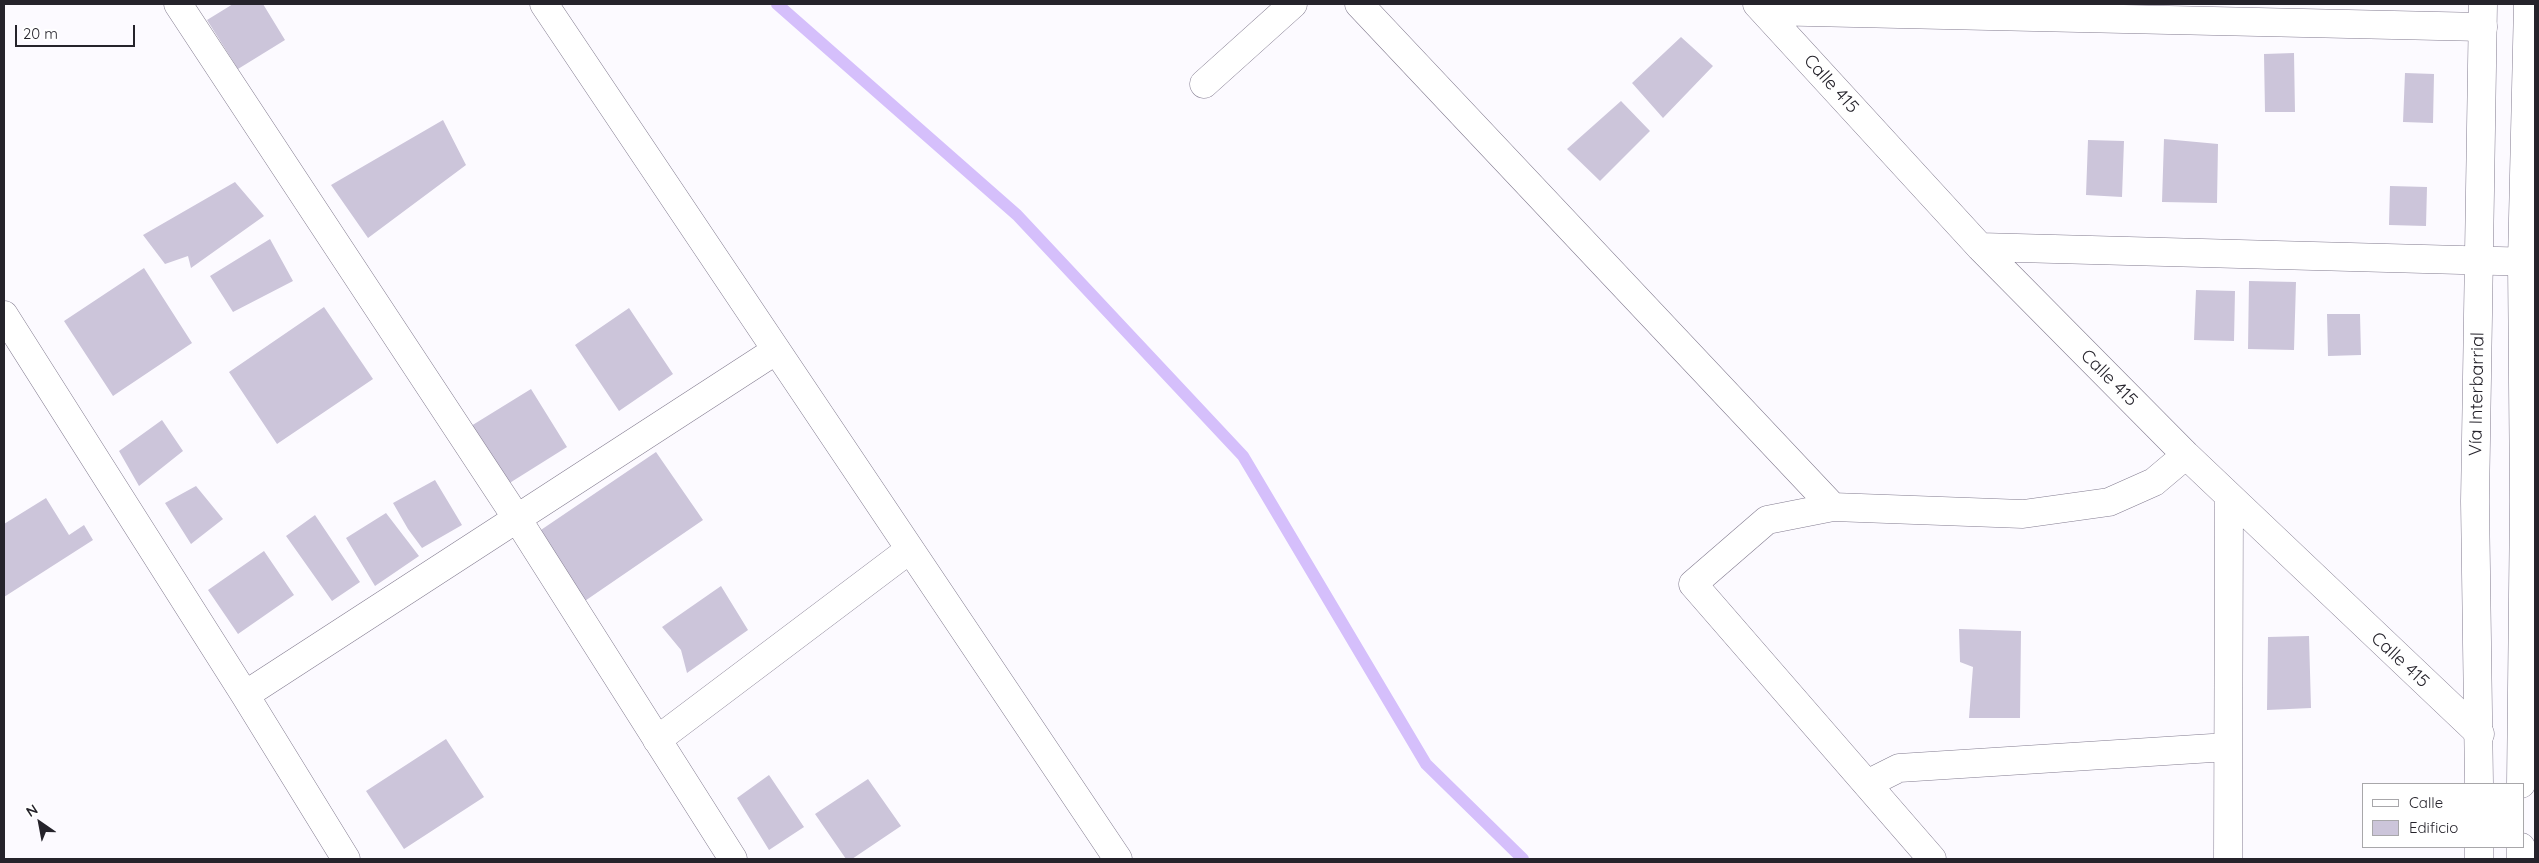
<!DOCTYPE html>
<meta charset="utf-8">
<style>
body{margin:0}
#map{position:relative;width:2539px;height:863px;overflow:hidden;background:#fcfaff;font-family:Quicksand,sans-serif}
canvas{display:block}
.frame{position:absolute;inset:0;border:5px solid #25232b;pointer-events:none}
.legend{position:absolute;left:2362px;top:783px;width:162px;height:65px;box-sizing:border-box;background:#fff;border:1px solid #a8a7aa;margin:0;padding:6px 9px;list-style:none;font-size:15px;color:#25232b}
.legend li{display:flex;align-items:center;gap:10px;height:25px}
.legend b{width:25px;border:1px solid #a8a7aa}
.north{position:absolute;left:15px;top:798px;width:50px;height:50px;-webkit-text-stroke:4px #fff;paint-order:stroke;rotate:327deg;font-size:14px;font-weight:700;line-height:20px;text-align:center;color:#25232b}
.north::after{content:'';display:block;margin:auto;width:18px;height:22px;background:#25232b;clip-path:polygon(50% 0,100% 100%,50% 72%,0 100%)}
.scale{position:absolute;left:15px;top:25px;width:120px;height:22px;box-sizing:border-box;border:2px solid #25232b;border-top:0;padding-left:6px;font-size:15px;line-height:18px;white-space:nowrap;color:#25232b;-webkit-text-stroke:4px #fff;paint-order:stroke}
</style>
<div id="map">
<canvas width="2539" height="863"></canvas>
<div class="frame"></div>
<ul class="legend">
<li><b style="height:6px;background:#fff"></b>Calle</li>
<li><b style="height:14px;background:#ccc5da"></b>Edificio</li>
</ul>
<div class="north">N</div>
<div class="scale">20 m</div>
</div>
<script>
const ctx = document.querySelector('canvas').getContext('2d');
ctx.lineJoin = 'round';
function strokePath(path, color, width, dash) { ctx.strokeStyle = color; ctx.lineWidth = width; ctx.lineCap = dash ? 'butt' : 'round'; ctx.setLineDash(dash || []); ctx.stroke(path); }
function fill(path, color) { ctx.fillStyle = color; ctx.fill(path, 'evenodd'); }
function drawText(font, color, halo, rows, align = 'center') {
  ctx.font = font + ' Quicksand,sans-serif'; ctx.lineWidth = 4.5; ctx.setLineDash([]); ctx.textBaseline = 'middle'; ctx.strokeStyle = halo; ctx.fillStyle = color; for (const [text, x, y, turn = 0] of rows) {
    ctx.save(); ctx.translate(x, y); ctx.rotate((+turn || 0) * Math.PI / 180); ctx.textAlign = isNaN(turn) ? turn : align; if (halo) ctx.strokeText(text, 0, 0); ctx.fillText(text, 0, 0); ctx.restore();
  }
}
strokePath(new Path2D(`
 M 777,4 L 1017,215 L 1243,456 L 1426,764 L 1523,859`), '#d5bffb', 12);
fill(new Path2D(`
 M 233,4 L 263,4 L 285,40 L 238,69 L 207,20 Z
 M 1681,37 L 1713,66 L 1663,118 L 1632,83 Z
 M 2294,53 L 2295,112 L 2265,112 L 2264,54 Z
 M 2405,73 L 2434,74 L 2433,123 L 2403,122 Z
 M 1621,101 L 1650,131 L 1600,181 L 1567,149 Z
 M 443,120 L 466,165 L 368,238 L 331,185 Z
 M 2164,139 L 2218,144 L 2217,203 L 2162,202 Z
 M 2088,140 L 2124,141 L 2122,197 L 2086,195 Z
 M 235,182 L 264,216 L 191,268 L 188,256 L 165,264 L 143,235 Z
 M 2390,186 L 2427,187 L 2426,226 L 2389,225 Z
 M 270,239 L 293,281 L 233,312 L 210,276 Z
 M 144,268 L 192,343 L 113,396 L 64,321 Z
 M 2249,281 L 2296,282 L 2294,350 L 2248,349 Z
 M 2196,290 L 2235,291 L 2234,341 L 2194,340 Z
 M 324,307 L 373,379 L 277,444 L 229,372 Z
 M 629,308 L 673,374 L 619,411 L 575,345 Z
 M 2327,314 L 2360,314 L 2361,355 L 2328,356 Z
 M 531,389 L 567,447 L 508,484 L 471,426 Z
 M 162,420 L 183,451 L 139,486 L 119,451 Z
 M 656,452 L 703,520 L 579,605 L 532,536 Z
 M 435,480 L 462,525 L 422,548 L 408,529 L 393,503 Z
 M 196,486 L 223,519 L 191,544 L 165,503 Z
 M 46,498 L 69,535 L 84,525 L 93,540 L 4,597 L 4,524 Z
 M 386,513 L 419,556 L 375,586 L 346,538 Z
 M 315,515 L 360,582 L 332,601 L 286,536 Z
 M 264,551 L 294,595 L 238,634 L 208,590 Z
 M 721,586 L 748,630 L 687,673 L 681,650 L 662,627 Z
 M 1959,629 L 2021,631 L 2020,718 L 1969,718 L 1973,667 L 1960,662 Z
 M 2309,636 L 2311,708 L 2267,710 L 2268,637 Z
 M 446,739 L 484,797 L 404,849 L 366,791 Z
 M 769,775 L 804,827 L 769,850 L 737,798 Z
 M 868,779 L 901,826 L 852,859 L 846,859 L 815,814 Z`), '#ccc5da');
const street = new Path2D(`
 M 178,4 L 518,520 L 733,859
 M 544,4 L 1118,859
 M 1359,4 L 1833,507
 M 1757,4 L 1980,247 L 2186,455 L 2480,734
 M 1765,4 L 1764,11 L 2483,27
 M 1204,84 L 1293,4
 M 1980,247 L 2535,262
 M 4,315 L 245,695 L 346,859
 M 245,695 L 775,351
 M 657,740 L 909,550
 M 1869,783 L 1899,768 L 2228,747
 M 1932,859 L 1693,584 L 1767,520 L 1833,507 L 2023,514 L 2109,502 L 2154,482 L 2186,455
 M 2228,859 L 2229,499`);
const secondary = new Path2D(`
 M 2479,784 L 2475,501 L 2483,4
 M 2521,784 L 2524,501 L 2522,262 L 2528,4
 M 2479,859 L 2479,847
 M 2521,859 L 2521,847`);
strokePath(street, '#837c90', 29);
strokePath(secondary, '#837c90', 29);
strokePath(street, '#fff', 28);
strokePath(secondary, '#fff', 28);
drawText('18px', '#25232b', '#fff', [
 ["Calle 415",1831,84,48],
 ["Calle 415",2109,378,45],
 ["Vía Interbarrial",2477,394,-89],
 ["Calle 415",2400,660,43]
]);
</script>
